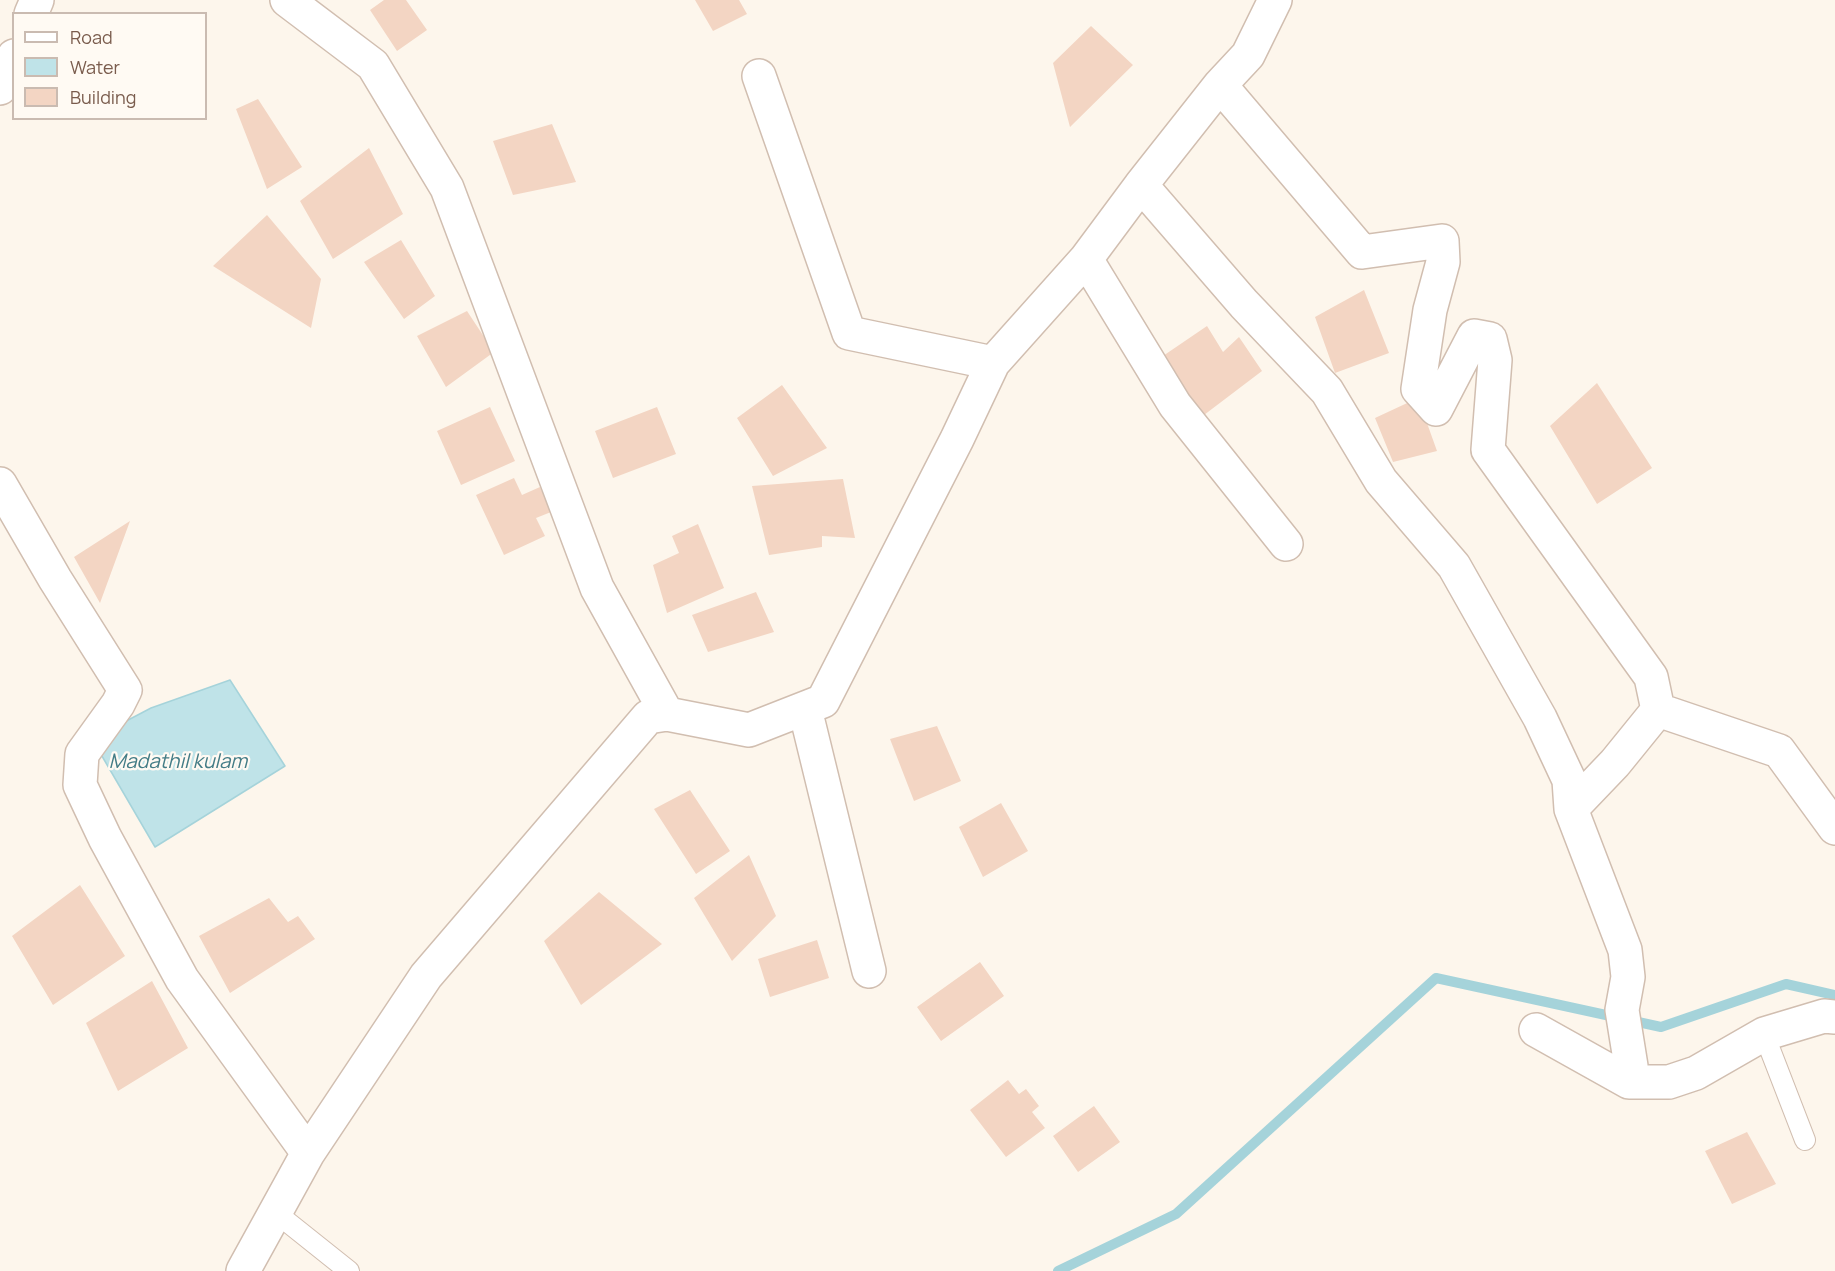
<!DOCTYPE html>
<style>
body{margin:0}
#map{position:relative;width:1835px;height:1271px;overflow:hidden;background:#fdf6ec;font-family:Manrope,sans-serif}
canvas{display:block}
.legend{position:absolute;left:12px;top:12px;width:195px;height:108px;box-sizing:border-box;background:#fffaf3;border:2px solid #cabbb1;margin:0;padding:8px 10px;list-style:none;font-size:18px;color:#7a5c4d}
.legend li{display:flex;align-items:center;gap:12px;height:30px}
.legend b{width:30px;border:2px solid #cabbb1}
</style>
<div id="map">
<canvas width="1835" height="1271"></canvas>
<ul class="legend">
<li><b style="height:8px;background:#fff"></b>Road</li>
<li><b style="height:16px;background:#bfe3e8"></b>Water</li>
<li><b style="height:16px;background:#f3d5c3"></b>Building</li>
</ul>
</div>
<script>
const ctx = document.querySelector('canvas').getContext('2d');
ctx.lineJoin = 'round';
function fill(path, color) { ctx.fillStyle = color; ctx.fill(path, 'evenodd'); }
function strokePath(path, color, width, dash) { ctx.strokeStyle = color; ctx.lineWidth = width; ctx.lineCap = dash ? 'butt' : 'round'; ctx.setLineDash(dash || []); ctx.stroke(path); }
function drawText(font, color, halo, rows, align = 'center') {
  ctx.font = font + ' Manrope,sans-serif'; ctx.lineWidth = 4.5; ctx.setLineDash([]); ctx.textBaseline = 'middle'; ctx.strokeStyle = halo; ctx.fillStyle = color; for (const [text, x, y, turn = 0] of rows) {
    ctx.save(); ctx.translate(x, y); ctx.rotate((+turn || 0) * Math.PI / 180); ctx.textAlign = isNaN(turn) ? turn : align; if (halo) ctx.strokeText(text, 0, 0); ctx.fillText(text, 0, 0); ctx.restore();
  }
}
const water = new Path2D(`
 M 230,680 L 285,766 L 155,847 L 92,739 L 151,708 Z`);
fill(water, '#bfe3e8');
strokePath(water, '#a5d3da', 1.5);
strokePath(new Path2D(`
 M 1058,1271 L 1176,1214 L 1436,978 L 1661,1027 L 1786,984 L 1835,995`), '#a5d3da', 10);
fill(new Path2D(`
 M 384,0 L 406,0 L 427,30 L 397,51 L 370,10 Z
 M 695,0 L 739,0 L 747,14 L 713,31 Z
 M 1091,26 L 1133,65 L 1070,127 L 1053,63 Z
 M 258,99 L 302,167 L 267,189 L 236,109 Z
 M 552,124 L 576,182 L 513,195 L 493,141 Z
 M 369,148 L 403,214 L 333,259 L 300,201 Z
 M 267,215 L 321,279 L 311,328 L 213,266 Z
 M 401,240 L 435,296 L 404,319 L 364,262 Z
 M 1364,290 L 1389,353 L 1335,373 L 1315,317 Z
 M 467,311 L 494,352 L 446,387 L 417,336 Z
 M 1207,326 L 1223,352 L 1239,337 L 1262,371 L 1204,415 L 1160,358 Z
 M 1597,383 L 1652,468 L 1597,504 L 1550,426 Z
 M 782,385 L 827,448 L 773,476 L 737,418 Z
 M 1418,398 L 1437,451 L 1393,462 L 1375,418 Z
 M 490,407 L 515,461 L 461,485 L 437,431 Z
 M 657,407 L 676,454 L 613,478 L 595,431 Z
 M 514,478 L 522,495 L 540,487 L 551,512 L 536,518 L 545,536 L 504,555 L 476,495 Z
 M 843,479 L 855,538 L 822,536 L 822,547 L 769,555 L 752,486 Z
 M 130,521 L 100,603 L 74,557 Z
 M 698,524 L 724,588 L 667,613 L 653,565 L 679,553 L 672,536 Z
 M 756,592 L 774,632 L 708,652 L 692,615 Z
 M 937,726 L 961,781 L 914,801 L 890,739 Z
 M 690,790 L 730,851 L 696,874 L 654,809 Z
 M 1001,803 L 1028,851 L 983,877 L 959,827 Z
 M 749,855 L 776,916 L 732,961 L 694,898 Z
 M 80,885 L 125,956 L 53,1005 L 12,936 Z
 M 599,892 L 662,944 L 581,1005 L 544,941 Z
 M 269,898 L 288,922 L 298,916 L 315,939 L 230,993 L 199,936 Z
 M 817,940 L 829,978 L 770,997 L 758,959 Z
 M 980,962 L 1004,996 L 941,1041 L 917,1007 Z
 M 152,981 L 188,1048 L 118,1091 L 86,1023 Z
 M 1008,1080 L 1019,1094 L 1026,1089 L 1039,1106 L 1032,1112 L 1045,1128 L 1006,1157 L 970,1110 Z
 M 1094,1106 L 1120,1142 L 1078,1172 L 1053,1136 Z
 M 1747,1132 L 1776,1184 L 1732,1204 L 1705,1151 Z`), '#f3d5c3');
const service = new Path2D(`
 M 1764,1034 L 1805,1140
 M 275,1212 L 349,1271`);
const minor = new Path2D(`
 M 287,0 L 373,65 L 447,188 L 597,588 L 667,714 L 749,730 L 823,701 L 957,439 L 993,363 L 1086,259 L 1141,185 L 1220,85 L 1248,55 L 1275,0
 M 31,14 L 37,0
 M 759,76 L 849,333 L 993,363
 M 1220,85 L 1362,252 L 1442,241 L 1443,262 L 1430,310 L 1418,389 L 1436,409 L 1474,336 L 1490,339 L 1495,360 L 1488,450 L 1651,677 L 1658,710 L 1779,751 L 1835,828
 M 0,88 L 14,56
 M 1141,185 L 1244,304 L 1327,391 L 1381,481 L 1454,566 L 1540,718 L 1569,780 L 1571,809 L 1625,950 L 1628,977 L 1622,1010 L 1631,1066 L 1629,1082
 M 1086,259 L 1175,405 L 1286,544
 M 0,484 L 55,579 L 125,690 L 118,704 L 82,754 L 80,785 L 105,838 L 182,979 L 308,1153
 M 805,709 L 869,971
 M 1571,809 L 1615,763 L 1658,710
 M 1536,1030 L 1629,1082 L 1669,1082 L 1696,1073 L 1764,1034 L 1824,1016 L 1835,1017
 M 243,1271 L 308,1153 L 426,976 L 648,717 L 667,714`);
strokePath(service, '#d1beb0', 22);
strokePath(minor, '#d1beb0', 36);
strokePath(service, '#fff', 20);
strokePath(minor, '#fff', 33);
drawText('italic 20px', '#437c86', '#fffaf3', [
 ["Madathil kulam",178,762]
]);
</script>
